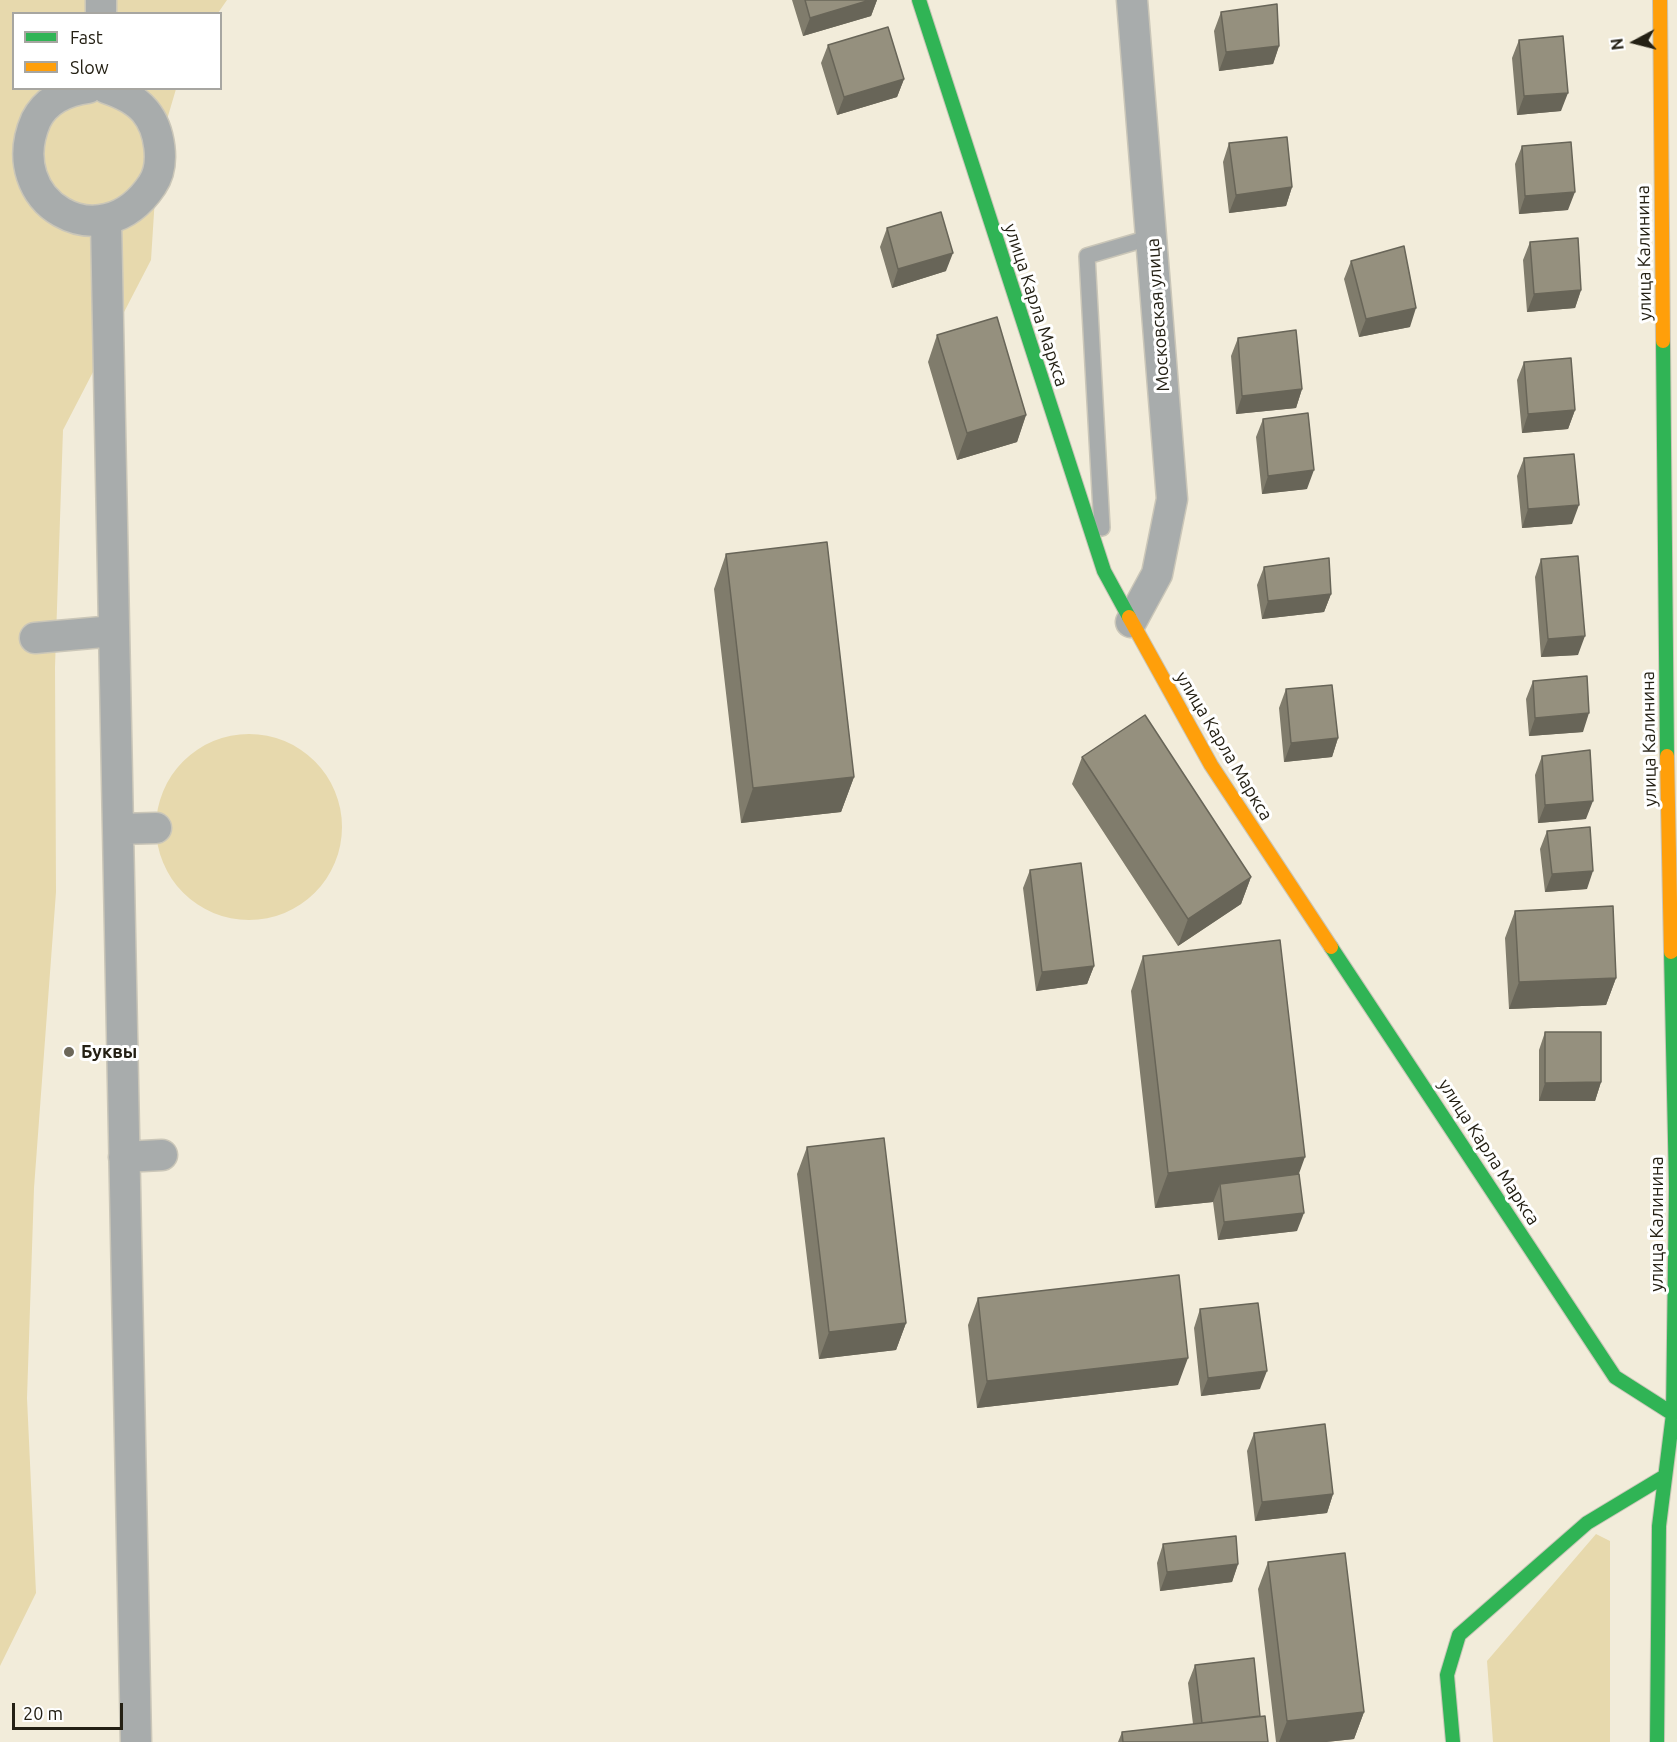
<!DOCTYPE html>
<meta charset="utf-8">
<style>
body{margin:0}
#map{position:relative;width:1677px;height:1742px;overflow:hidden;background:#f2ecda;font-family:Ubuntu,sans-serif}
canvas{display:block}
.legend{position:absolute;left:12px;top:12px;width:210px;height:78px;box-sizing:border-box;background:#fff;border:2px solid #a7a6a1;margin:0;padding:8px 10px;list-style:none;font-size:18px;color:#242014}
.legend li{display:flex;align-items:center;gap:12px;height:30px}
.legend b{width:30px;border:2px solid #a7a6a1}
.north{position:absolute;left:1605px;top:12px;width:60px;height:60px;-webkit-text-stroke:4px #fff;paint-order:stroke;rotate:263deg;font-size:16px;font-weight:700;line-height:24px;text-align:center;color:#242014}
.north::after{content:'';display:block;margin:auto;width:21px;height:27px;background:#242014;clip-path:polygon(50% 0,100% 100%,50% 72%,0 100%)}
.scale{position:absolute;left:12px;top:1703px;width:111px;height:27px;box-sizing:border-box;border:3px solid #242014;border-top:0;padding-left:8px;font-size:18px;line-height:21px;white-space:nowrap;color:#242014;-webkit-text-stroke:4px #fff;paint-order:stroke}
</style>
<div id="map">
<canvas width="1677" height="1742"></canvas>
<ul class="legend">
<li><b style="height:8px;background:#30b455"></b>Fast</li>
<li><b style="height:8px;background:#ff9f0a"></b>Slow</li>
</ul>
<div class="north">N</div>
<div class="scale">20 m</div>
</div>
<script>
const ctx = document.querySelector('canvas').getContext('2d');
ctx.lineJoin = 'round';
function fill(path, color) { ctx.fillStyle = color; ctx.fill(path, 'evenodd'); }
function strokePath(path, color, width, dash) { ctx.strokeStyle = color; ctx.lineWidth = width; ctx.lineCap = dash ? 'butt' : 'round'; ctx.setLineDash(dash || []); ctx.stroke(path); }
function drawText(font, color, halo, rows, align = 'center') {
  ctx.font = font + ' Ubuntu,sans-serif'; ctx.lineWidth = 6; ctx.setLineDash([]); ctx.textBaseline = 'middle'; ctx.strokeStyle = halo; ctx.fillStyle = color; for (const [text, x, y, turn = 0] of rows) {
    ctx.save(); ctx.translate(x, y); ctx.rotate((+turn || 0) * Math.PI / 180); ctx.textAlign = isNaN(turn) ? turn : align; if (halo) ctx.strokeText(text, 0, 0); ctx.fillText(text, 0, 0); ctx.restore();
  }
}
fill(new Path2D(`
 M 0,0 L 227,0 L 218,13 L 14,14 L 14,88 L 176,89 L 158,150 L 151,260 L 63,430 L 55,667 L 56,892 L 34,1188 L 27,1398 L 36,1593 L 0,1666 Z
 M156 827a93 93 0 1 1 186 0a93 93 0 1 1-186 0Z
 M 1596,1534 L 1610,1541 L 1610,1742 L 1493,1742 L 1487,1661 Z`), '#e7d9ad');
const lane = new Path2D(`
 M 1102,528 L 1087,256 L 1152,237`);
const street = new Path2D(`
 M 101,0 L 101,14
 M 88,88 C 66,91 46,100 36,120 C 0,202 101,262 152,185 C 166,165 160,129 145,111 C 135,99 121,93 106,88
 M 106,221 L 136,1742
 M 1131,622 L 1157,574 L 1172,499 L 1132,0
 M 35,638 L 114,631
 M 118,829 L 156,828
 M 124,1157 L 162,1155`);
const fast = new Path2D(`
 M 919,0 L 1104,571 L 1129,617
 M 1663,341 L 1667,756
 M 1331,947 L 1615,1377 L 1673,1414
 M 1453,1742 L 1447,1675 L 1459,1635 L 1587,1523 L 1665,1476
 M 1657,1742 L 1659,1526 L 1673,1414 L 1676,1186 L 1671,952`);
const slow = new Path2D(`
 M 1660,0 L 1663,341
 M 1129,617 L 1211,765 L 1331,947
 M 1667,756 L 1671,952`);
strokePath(lane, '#cac6b8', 18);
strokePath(street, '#cac6b8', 33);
strokePath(fast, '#cac6b8', 16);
strokePath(slow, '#cac6b8', 16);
strokePath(lane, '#a8acac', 15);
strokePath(street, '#a8acac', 30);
strokePath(fast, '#30b455', 14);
strokePath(slow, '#ff9f0a', 14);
fill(new Path2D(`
 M 792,0 L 877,0 L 871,16 L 803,36 Z
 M 1221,12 L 1279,46 L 1273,64 L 1219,71 L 1214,31 Z
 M 1519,40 L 1561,111 L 1517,115 L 1512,58 Z
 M 828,45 L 904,79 L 897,97 L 837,115 L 821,63 Z
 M 1229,143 L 1292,187 L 1286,206 L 1229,213 L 1223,162 Z
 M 1522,146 L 1568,210 L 1519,214 L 1515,164 Z
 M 887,228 L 946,271 L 892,288 L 880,247 Z
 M 1530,242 L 1581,290 L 1575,308 L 1527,312 L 1523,260 Z
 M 1351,261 L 1410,327 L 1359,337 L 1344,279 Z
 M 937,335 L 1026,415 L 1017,442 L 957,460 L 928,362 Z
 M 1238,338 L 1302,389 L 1296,408 L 1236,414 L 1231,356 Z
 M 1524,362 L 1575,410 L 1568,429 L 1522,433 L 1517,380 Z
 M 1263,419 L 1307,489 L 1262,494 L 1256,437 Z
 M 1524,458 L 1572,524 L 1522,528 L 1517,476 Z
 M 726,554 L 854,777 L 841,812 L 741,823 L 714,589 Z
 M 1541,559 L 1578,655 L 1541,657 L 1535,577 Z
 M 1264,567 L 1331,594 L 1324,612 L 1262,619 L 1257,585 Z
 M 1533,681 L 1583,732 L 1529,736 L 1526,699 Z
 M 1286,689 L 1338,738 L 1332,757 L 1284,762 L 1279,708 Z
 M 1542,756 L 1586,819 L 1538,823 L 1535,775 Z
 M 1082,757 L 1251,877 L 1241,904 L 1178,946 L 1072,784 Z
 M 1547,831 L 1587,889 L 1545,892 L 1540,849 Z
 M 1030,870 L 1094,966 L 1087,984 L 1036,991 L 1023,888 Z
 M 1515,911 L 1616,978 L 1606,1005 L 1509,1009 L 1505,938 Z
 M 1143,956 L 1299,1174 L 1297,1231 L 1218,1240 L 1213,1202 L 1155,1208 L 1131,991 Z
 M 1545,1032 L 1601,1082 L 1595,1101 L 1539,1101 L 1539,1050 Z
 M 807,1147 L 906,1323 L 896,1350 L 819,1359 L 797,1174 Z
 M 978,1298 L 1178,1385 L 977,1408 L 968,1325 Z
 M 1200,1309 L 1260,1389 L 1201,1396 L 1194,1328 Z
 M 1254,1433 L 1333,1494 L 1327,1513 L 1255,1521 L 1247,1451 Z
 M 1163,1544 L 1238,1564 L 1232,1582 L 1160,1591 L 1157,1563 Z
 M 1268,1562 L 1364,1712 L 1354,1739 L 1326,1742 L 1276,1742 L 1258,1589 Z
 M 1195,1665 L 1260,1716 L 1268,1742 L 1118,1742 L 1122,1732 L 1193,1724 L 1188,1683 Z`), '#807c6c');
fill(new Path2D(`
 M 870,0 L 877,0 L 871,16 L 803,36 L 810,18 Z
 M 1279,46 L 1273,64 L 1219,71 L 1226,52 Z
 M 904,79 L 897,97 L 837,115 L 844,97 Z
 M 1568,93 L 1561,111 L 1517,115 L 1524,96 Z
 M 1292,187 L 1286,206 L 1229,213 L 1236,195 Z
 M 1575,192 L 1568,210 L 1519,214 L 1525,196 Z
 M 953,253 L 946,271 L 892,288 L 898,269 Z
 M 1581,290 L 1575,308 L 1527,312 L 1534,294 Z
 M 1416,308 L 1410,327 L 1359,337 L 1366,319 Z
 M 1302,389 L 1296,408 L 1236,414 L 1242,396 Z
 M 1575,410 L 1568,429 L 1522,433 L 1528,414 Z
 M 1026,415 L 1017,442 L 957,460 L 967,433 Z
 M 1314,470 L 1307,489 L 1262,494 L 1268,476 Z
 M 1579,505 L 1572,524 L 1522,528 L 1528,509 Z
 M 1331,594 L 1324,612 L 1262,619 L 1268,601 Z
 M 1585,636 L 1578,655 L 1541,657 L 1548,639 Z
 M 1589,713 L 1583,732 L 1529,736 L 1535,718 Z
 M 1338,738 L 1332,757 L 1284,762 L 1291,743 Z
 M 854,777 L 841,812 L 741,823 L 753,788 Z
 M 1593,801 L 1586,819 L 1538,823 L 1545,805 Z
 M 1593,871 L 1587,889 L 1545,892 L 1552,874 Z
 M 1251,877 L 1241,904 L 1178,946 L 1188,919 Z
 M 1094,966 L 1087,984 L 1036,991 L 1042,972 Z
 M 1616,978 L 1606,1005 L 1509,1009 L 1519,982 Z
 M 1601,1082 L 1595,1101 L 1539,1101 L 1545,1083 Z
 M 1305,1157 L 1292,1193 L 1220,1184 L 1213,1202 L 1155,1208 L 1168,1173 Z
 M 1304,1213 L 1297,1231 L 1218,1240 L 1224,1222 Z
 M 906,1323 L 896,1350 L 819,1359 L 829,1332 Z
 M 1188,1358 L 1178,1385 L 977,1408 L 987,1381 Z
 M 1267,1371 L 1260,1389 L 1201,1396 L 1208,1378 Z
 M 1333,1494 L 1327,1513 L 1255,1521 L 1262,1502 Z
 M 1238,1564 L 1232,1582 L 1160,1591 L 1167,1572 Z
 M 1364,1712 L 1354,1739 L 1326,1742 L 1279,1742 L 1287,1721 Z`), '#686558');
const building = new Path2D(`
 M 805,0 L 870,0 L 810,18 Z
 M 1277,4 L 1279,46 L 1226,52 L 1221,12 Z
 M 888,27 L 904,79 L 844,97 L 828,45 Z
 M 1563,36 L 1568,93 L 1524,96 L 1519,40 Z
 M 1287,137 L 1292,187 L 1236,195 L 1229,143 Z
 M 1571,142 L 1575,192 L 1525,196 L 1522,146 Z
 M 941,212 L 953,253 L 898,269 L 887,228 Z
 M 1578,238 L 1581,290 L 1534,294 L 1530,242 Z
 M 1404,246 L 1416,308 L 1366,319 L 1351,261 Z
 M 997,317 L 1026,415 L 967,433 L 937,335 Z
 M 1296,330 L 1302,389 L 1242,396 L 1238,338 Z
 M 1571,358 L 1575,410 L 1528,414 L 1524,362 Z
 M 1308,413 L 1314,470 L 1268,476 L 1263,419 Z
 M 1574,454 L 1579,505 L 1528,509 L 1524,458 Z
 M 827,542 L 854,777 L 753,788 L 726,554 Z
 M 1578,556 L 1585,636 L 1548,639 L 1541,559 Z
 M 1329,558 L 1331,594 L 1268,601 L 1264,567 Z
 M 1587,676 L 1589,713 L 1535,718 L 1533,681 Z
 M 1332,685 L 1338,738 L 1291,743 L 1286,689 Z
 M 1145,715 L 1251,877 L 1188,919 L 1082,757 Z
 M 1590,750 L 1593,801 L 1545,805 L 1542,756 Z
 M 1590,827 L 1593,871 L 1552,874 L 1547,831 Z
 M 1081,863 L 1094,966 L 1042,972 L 1030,870 Z
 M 1613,906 L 1616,978 L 1519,982 L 1515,911 Z
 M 1280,940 L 1305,1157 L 1168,1173 L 1143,956 Z
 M 1545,1032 L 1601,1032 L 1601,1082 L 1545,1083 Z
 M 884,1138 L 906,1323 L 829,1332 L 807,1147 Z
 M 1299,1174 L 1304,1213 L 1224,1222 L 1220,1184 Z
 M 1179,1275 L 1188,1358 L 987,1381 L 978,1298 Z
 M 1258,1303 L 1267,1371 L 1208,1378 L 1200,1309 Z
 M 1325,1424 L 1333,1494 L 1262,1502 L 1254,1433 Z
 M 1236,1536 L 1238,1564 L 1167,1572 L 1163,1544 Z
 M 1345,1553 L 1364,1712 L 1287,1721 L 1268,1562 Z
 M 1254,1658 L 1260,1716 L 1202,1723 L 1195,1665 Z
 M 1265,1716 L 1268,1742 L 1123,1742 L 1122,1732 Z`);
fill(building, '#95907e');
strokePath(building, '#686558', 1.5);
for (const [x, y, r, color] of [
 [69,1052,6,"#6c6759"]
]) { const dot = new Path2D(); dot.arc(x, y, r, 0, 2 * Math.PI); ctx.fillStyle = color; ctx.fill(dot); strokePath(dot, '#fff', 2); }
drawText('18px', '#242014', '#fff', [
 ["улица Калинина",1644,253,-91],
 ["улица Карла Маркса",1036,305,72],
 ["Московская улица",1158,315,-94],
 ["улица Калинина",1649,739,-91],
 ["улица Карла Маркса",1224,746,59],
 ["улица Карла Маркса",1489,1152,57],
 ["улица Калинина",1657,1224,-90]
]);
drawText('bold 18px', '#242014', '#fff', [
 ["Буквы",81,1052]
], 'left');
</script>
